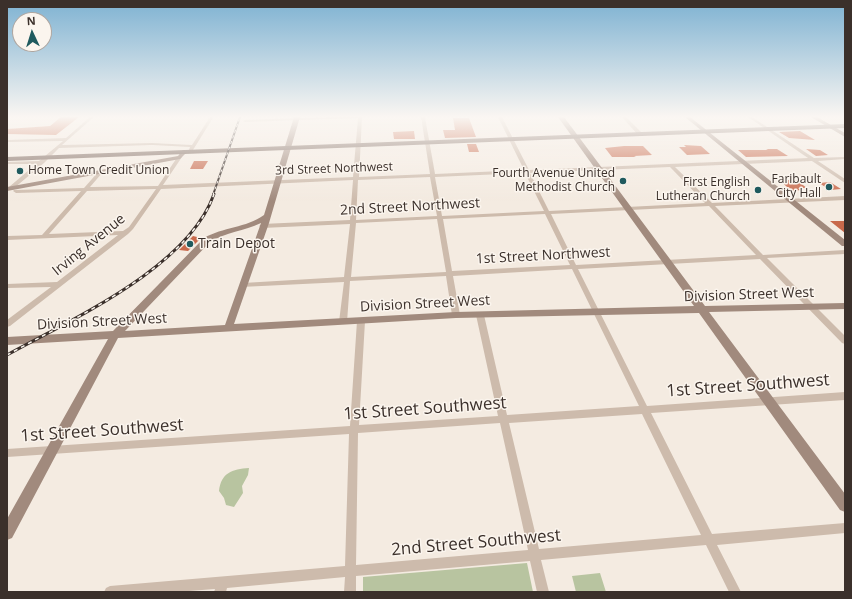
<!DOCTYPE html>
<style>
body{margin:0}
#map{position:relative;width:852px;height:599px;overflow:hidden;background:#f4ebe1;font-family:"Open Sans",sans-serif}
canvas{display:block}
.frame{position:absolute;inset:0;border:8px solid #3b302b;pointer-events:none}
.north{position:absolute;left:12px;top:12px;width:40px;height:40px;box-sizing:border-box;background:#fbf5ee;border:1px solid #aea6a0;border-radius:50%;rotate:356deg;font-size:11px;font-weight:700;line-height:16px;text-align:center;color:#3b302b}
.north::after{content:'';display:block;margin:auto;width:14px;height:18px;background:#1f5a5e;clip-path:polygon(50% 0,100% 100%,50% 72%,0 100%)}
</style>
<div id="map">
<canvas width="852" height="599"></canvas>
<div class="frame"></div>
<div class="north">N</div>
</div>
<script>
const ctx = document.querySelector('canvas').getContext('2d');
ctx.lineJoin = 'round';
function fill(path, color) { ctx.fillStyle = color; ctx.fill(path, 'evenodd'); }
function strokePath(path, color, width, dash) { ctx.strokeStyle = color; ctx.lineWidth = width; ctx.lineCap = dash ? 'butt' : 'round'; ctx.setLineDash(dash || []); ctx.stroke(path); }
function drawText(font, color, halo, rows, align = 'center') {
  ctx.font = font + ' "Open Sans",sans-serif'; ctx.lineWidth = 3; ctx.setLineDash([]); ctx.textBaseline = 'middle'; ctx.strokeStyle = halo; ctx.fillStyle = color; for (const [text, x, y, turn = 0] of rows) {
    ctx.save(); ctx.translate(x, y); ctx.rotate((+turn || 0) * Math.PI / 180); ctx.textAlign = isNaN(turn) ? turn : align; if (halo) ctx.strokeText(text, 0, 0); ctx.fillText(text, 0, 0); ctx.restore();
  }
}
fill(new Path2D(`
 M 249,468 L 248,475 L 242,486 L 243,493 L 234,507 L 226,505 L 224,498 L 219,491 C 221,473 232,469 249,468 Z
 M 527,563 L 533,592 L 363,592 L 363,577 Z
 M 600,573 L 606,592 L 576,592 L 572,576 Z`), '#b8c4a0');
fill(new Path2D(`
 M 61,117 L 79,117 L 56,135 L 7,134 L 7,129 L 50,126 Z
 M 453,118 L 469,118 L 476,137 L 445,138 L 443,130 L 455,130 Z
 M 414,131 L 415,139 L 394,139 L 393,132 Z
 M 800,131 L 815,140 L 789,138 L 779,132 Z
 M 467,144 L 476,144 L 479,152 L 469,152 Z
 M 684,145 L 701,146 L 710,154 L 687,155 L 679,147 L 686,147 Z
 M 624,146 L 643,146 L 652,155 L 634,156 L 636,157 L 612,157 L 605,148 Z
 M 766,149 L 777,149 L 788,156 L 746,157 L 738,150 L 768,150 Z
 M 806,149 L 820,150 L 828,155 L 816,156 Z
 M 194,161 L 208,161 L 203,169 L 190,169 Z
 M 784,180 L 796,180 L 807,188 L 798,188 L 801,190 L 792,191 L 780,181 L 785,181 Z
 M 830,182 L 841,189 L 830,190 L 819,183 Z
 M 830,221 L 845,221 L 845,233 Z
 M 193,236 L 201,238 L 188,251 L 179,250 Z`), '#c8694b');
fill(new Path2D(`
 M 90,117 L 94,117 L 62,145 L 152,143 L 192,145 L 210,117 L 213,118 L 193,150 L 189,150 L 190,147 L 152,145 L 59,148 L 44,163 L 13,189 L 9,189 L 9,187 L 36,164 L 7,164 L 7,162 L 39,161 L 63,141 L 7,142 L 7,140 L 66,138 Z
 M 331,117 L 363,117 L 362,118 L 359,177 L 430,174 L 421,117 L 425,117 L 435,174 L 524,170 L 498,117 L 502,117 L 529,170 L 808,158 L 748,117 L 752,117 L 814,158 L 845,157 L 845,159 L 818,161 L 845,179 L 845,183 L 812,161 L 675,167 L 712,203 L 845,196 L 845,200 L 715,206 L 763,255 L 845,250 L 845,254 L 767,258 L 845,336 L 845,344 L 842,343 L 760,259 L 578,269 L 647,406 L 845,392 L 845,400 L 651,413 L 712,534 L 845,523 L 845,533 L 717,545 L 741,592 L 729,592 L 706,545 L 541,560 L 549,592 L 537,592 L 530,561 L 356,576 L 356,592 L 344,592 L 345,577 L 227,588 L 226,592 L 214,592 L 215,589 L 176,592 L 104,592 L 106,588 L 110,586 L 345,566 L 349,434 L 7,457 L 7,449 L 350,426 L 357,321 L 358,319 L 364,319 L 365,321 L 359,425 L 498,416 L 476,315 L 480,312 L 484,315 L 507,415 L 639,406 L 572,269 L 453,276 L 460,315 L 456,318 L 452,315 L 446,276 L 350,281 L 347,322 L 346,324 L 340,324 L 339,322 L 344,282 L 241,287 L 240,285 L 241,283 L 243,283 L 344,277 L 350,224 L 262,228 L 259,226 L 262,224 L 350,220 L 353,180 L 161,189 L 133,229 L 128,234 L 10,326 L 7,327 L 7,320 L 51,287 L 7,288 L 7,284 L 57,282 L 118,235 L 7,240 L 7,236 L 42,235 L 81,191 L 16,193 L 13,191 L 14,190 L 84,188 L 99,171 L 101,171 L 103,172 L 90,187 L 158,186 L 178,156 L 180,156 L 182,157 L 163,185 L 353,177 L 358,118 L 245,122 L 243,121 L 245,120 ZM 670,167 L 705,203 L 549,211 L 530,173 ZM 525,173 L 544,211 L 442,216 L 435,177 ZM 430,177 L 437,216 L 356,220 L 358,180 ZM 156,189 L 129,227 L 123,231 L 49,234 L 87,191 ZM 709,206 L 756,255 L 576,265 L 551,214 ZM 545,214 L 570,265 L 452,271 L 443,219 ZM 437,219 L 446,272 L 351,277 L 356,223 ZM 642,414 L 701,535 L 539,549 L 509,423 ZM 500,423 L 528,550 L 356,565 L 358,433 Z
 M 622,117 L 626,117 L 642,133 L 642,135 L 638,135 Z`), '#cdbbac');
fill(new Path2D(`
 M 294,117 L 300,117 L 269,223 L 234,324 L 456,312 L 694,306 L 558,117 L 564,117 L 705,306 L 845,303 L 845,309 L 709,312 L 845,494 L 845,512 L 840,510 L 699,313 L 456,318 L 118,338 L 12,538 L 7,540 L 7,519 L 108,339 L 7,345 L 7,337 L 113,331 L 204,238 C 223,227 246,228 264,215 ZM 261,223 L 225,325 L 125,331 L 210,242 C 226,232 244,231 261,223 Z
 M 685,117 L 690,117 L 845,240 L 845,246 L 842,246 Z
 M 811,117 L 817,117 L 845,133 L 845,137 Z
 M 183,150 L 188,151 L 180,159 L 7,191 L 7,187 L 178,156 Z`), '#a18a7d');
fill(new Path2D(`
 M 845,124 L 845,128 L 7,161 L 7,157 Z`), '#7d675c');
const railFar1 = new Path2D(`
 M 213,195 L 240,117`);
const rail = new Path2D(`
 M 7,355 C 72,319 188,268 214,194`);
strokePath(railFar1, '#3b302b', 2);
strokePath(rail, '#3b302b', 3);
strokePath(railFar1, '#fbf5ee', 1, [3]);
strokePath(rail, '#fbf5ee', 1.5, [4]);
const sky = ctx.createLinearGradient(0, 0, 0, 201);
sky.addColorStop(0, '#7eb2d2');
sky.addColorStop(0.58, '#faf6f2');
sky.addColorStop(1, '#faf6f200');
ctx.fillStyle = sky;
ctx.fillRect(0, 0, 852, 201);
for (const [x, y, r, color] of [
 [20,171,4,"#1f5a5e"],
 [623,181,4,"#1f5a5e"],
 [829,187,4,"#1f5a5e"],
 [758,190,4,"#1f5a5e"],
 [190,244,4,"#1f5a5e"]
]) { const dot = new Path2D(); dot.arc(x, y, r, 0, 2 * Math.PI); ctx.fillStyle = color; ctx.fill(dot); strokePath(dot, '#fbf5ee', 1.5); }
drawText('12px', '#3b302b', '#fbf5ee', [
 ["3rd Street Northwest",334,169,-2]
]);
drawText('12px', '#3b302b', '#fbf5ee', [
 ["Home Town Credit Union",28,171,"left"],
 ["Fourth Avenue United",615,174],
 ["Methodist Church",615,188],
 ["Faribault",821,180],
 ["City Hall",821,194],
 ["First English",750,183],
 ["Lutheran Church",750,197]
], 'right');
drawText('14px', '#3b302b', '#fbf5ee', [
 ["2nd Street Northwest",410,207,-3],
 ["Irving Avenue",89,245,-39],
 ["1st Street Northwest",543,256,-3],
 ["Division Street West",749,295,-2],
 ["Division Street West",425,304,-3],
 ["Division Street West",102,322,-3]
]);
drawText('14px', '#3b302b', '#fbf5ee', [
 ["Train Depot",198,244]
], 'left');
drawText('17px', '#3b302b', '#fbf5ee', [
 ["1st Street Southwest",748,386,-4],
 ["1st Street Southwest",425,409,-4],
 ["1st Street Southwest",102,431,-4],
 ["2nd Street Southwest",476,543,-5]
]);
</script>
